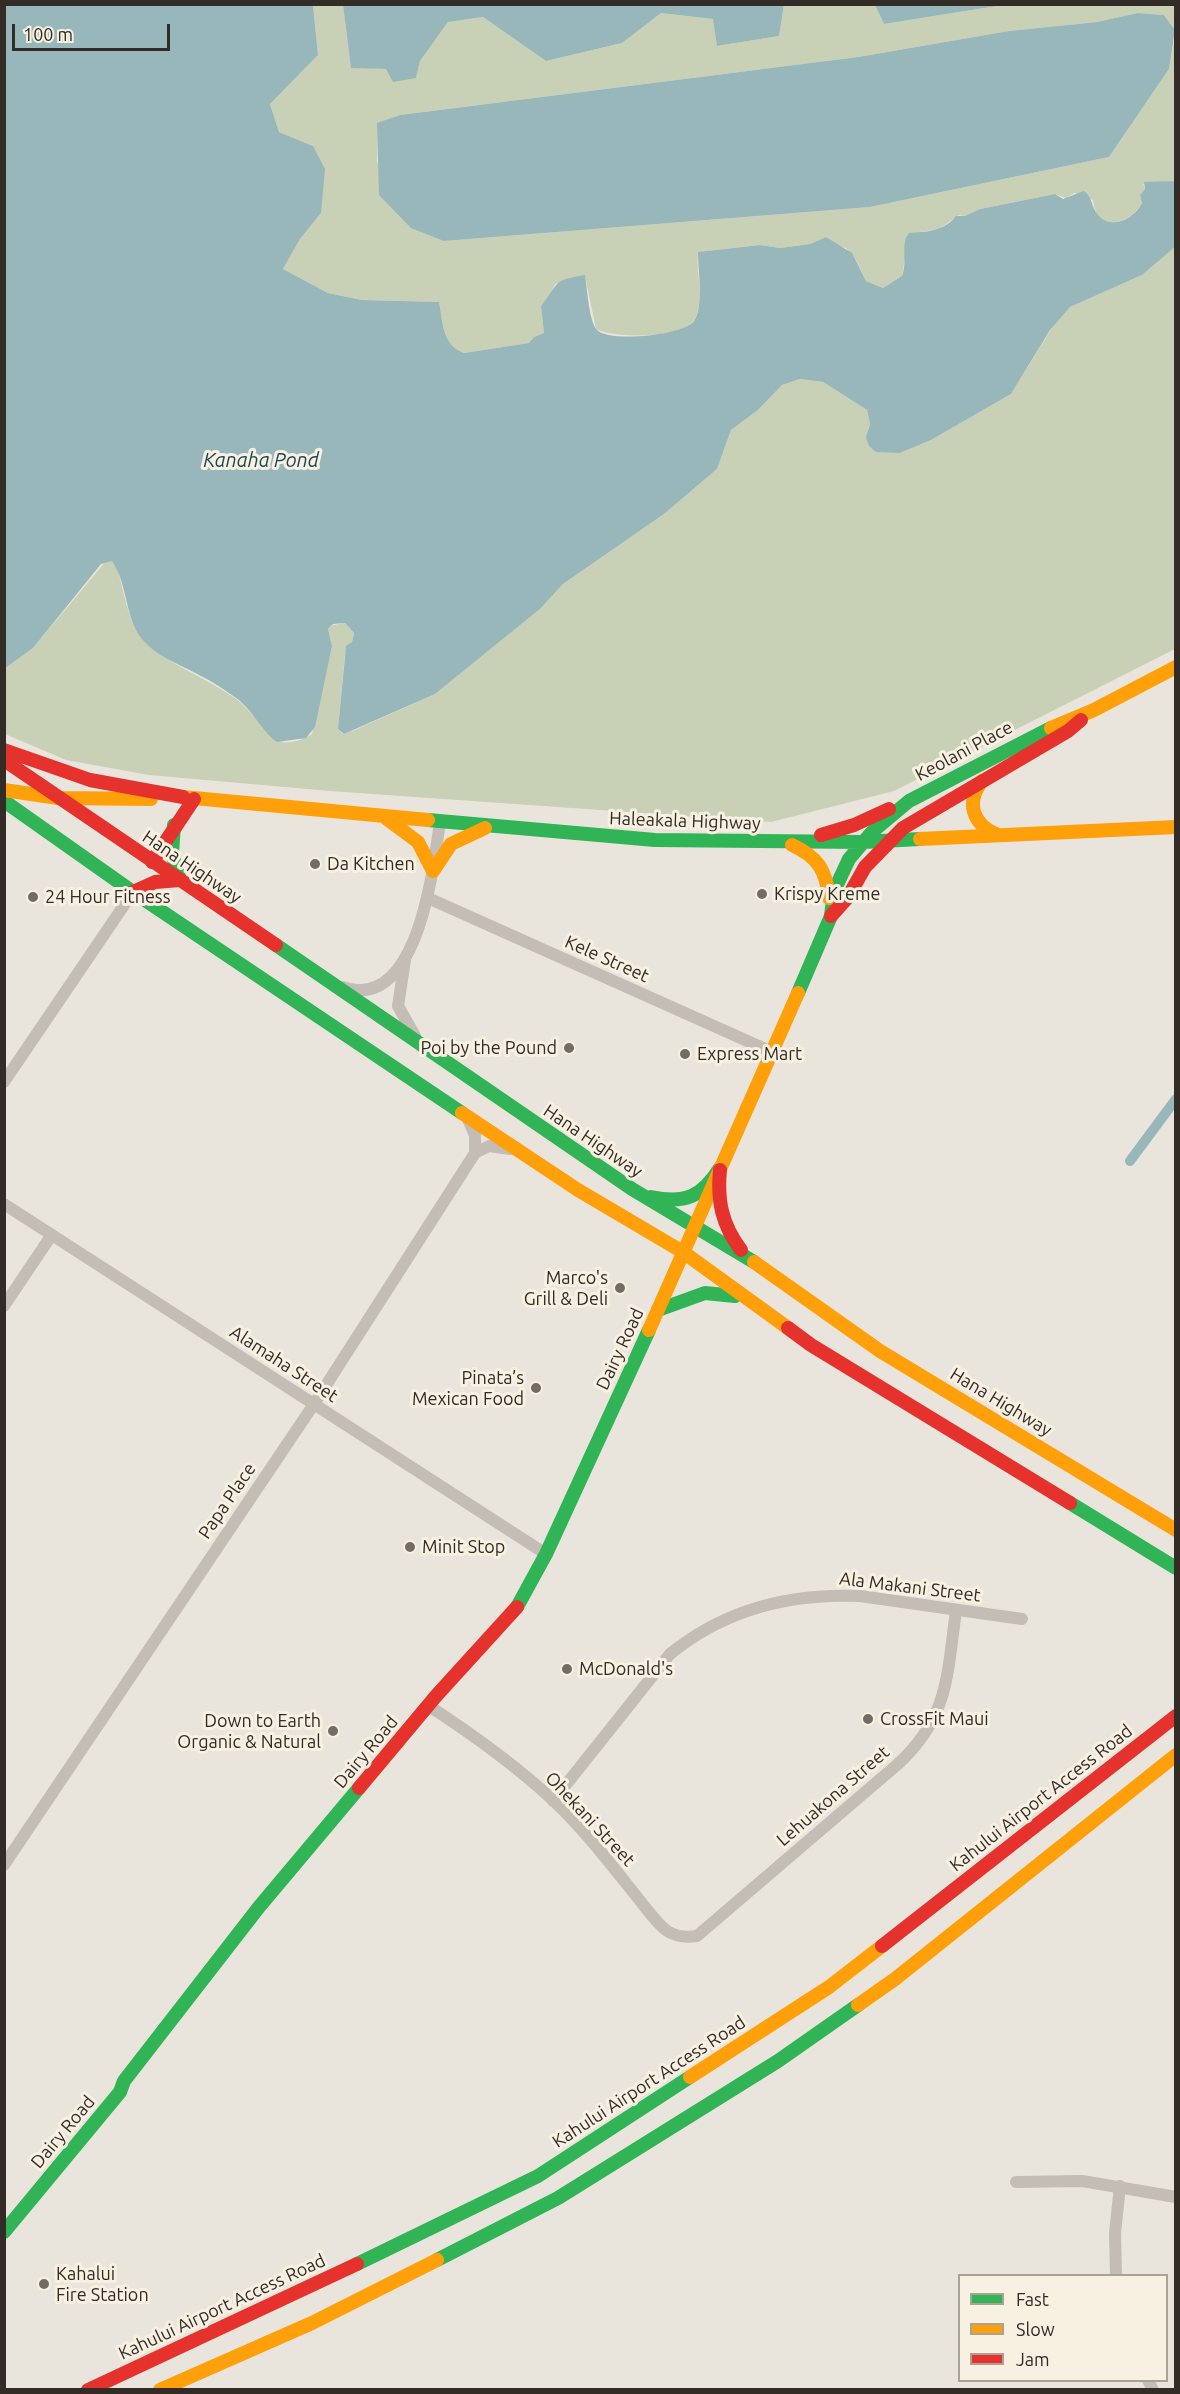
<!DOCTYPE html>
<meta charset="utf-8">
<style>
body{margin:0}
#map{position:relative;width:1180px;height:2394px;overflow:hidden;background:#eae5dc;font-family:Ubuntu,sans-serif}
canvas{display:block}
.frame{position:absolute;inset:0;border:6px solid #332b25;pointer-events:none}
.legend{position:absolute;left:958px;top:2274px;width:210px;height:108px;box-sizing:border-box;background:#f8f1e2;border:2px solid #a9a296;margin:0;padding:8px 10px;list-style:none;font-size:18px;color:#332b25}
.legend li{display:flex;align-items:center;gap:12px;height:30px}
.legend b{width:30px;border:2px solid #a9a296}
.scale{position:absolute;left:12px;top:24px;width:158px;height:27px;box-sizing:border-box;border:3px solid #332b25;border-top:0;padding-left:8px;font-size:18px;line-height:21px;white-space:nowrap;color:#332b25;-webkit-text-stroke:4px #f8f1e2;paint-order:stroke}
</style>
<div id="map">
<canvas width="1180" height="2394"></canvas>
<div class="frame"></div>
<ul class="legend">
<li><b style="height:8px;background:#30b455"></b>Fast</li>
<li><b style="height:8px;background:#ff9f0a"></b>Slow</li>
<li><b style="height:8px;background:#e5322d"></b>Jam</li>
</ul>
<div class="scale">100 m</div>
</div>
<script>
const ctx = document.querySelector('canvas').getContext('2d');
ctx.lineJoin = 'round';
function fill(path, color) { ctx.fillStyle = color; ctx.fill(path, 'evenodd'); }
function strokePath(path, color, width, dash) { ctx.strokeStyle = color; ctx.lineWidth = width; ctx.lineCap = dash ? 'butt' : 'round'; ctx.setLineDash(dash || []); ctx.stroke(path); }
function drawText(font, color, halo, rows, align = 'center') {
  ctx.font = font + ' Ubuntu,sans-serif'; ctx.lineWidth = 6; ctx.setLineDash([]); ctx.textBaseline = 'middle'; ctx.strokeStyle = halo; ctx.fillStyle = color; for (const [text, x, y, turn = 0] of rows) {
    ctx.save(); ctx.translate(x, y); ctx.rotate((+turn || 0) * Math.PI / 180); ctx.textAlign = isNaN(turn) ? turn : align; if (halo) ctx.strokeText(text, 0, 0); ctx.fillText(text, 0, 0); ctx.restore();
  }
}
fill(new Path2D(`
 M 313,5 L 343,5 L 351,67 L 386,69 L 416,78 L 420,61 L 448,22 L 483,17 L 546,61 L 622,43 L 661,13 L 714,19 L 717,46 L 779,36 L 784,5 L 875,5 L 884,24 L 1003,5 L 1175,5 L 1175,30 L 1164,15 L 1138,13 L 1097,22 L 1009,31 L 858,57 L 400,115 L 378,123 L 377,162 L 444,241 L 870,207 L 1109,157 L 1169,69 L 1175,35 L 1175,181 L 1143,184 L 1145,189 L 1140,195 L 1142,203 C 1135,217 1109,232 1097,215 C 1095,211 1094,205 1093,200 L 1074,193 L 1066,198 L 1055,194 L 980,209 L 965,216 L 959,215 L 939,229 L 909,234 L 902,276 L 883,288 L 866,281 L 856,260 L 846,248 L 838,246 L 826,237 L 810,244 L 780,248 L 760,245 L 698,252 C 696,272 704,298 696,317 C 688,339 615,339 596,329 L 585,276 L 555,284 L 548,300 L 541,306 L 544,333 L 534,337 L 529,343 L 464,353 C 442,345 443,322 439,302 L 362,300 L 328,293 L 283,269 L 300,239 L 321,213 L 313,146 L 279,132 L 270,104 L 318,55 Z
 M 1175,247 L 1175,649 L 894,791 L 771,822 L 330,791 L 149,775 L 66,760 L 5,734 L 4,668 L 33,648 L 106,561 L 112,561 L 117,568 C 124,590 127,618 141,637 C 158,660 211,680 236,699 C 249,708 271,740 282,742 C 290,744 305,739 312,734 L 332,646 L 328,629 L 333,625 L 345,623 L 354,633 L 352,642 L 345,653 L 338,729 L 343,734 L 355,730 L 435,694 L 540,609 L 563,584 L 664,514 L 717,469 L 731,430 L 758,410 L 782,385 L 800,379 L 823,382 L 867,410 L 870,424 L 868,429 L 900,453 L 931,440 L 1011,394 L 1058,318 L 1070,307 L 1142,275 Z`), '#c8d0b6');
fill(new Path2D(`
 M 5,4 L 313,5 L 318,55 L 270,104 L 279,132 L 313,146 L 325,169 L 321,213 L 300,239 L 283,269 L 328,293 L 362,300 L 439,302 C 443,322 442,345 464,353 L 529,343 L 534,337 L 544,333 L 541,306 C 561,281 551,281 585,275 C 587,287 589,322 597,330 C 609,343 685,335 694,321 C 704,308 698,269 698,252 L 760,245 L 780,248 L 810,244 L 826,237 L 852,253 L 866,281 L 883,288 L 902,276 C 908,262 900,244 909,233 C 926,232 945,231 956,216 L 965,216 L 980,209 L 1055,194 L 1063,199 L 1084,191 C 1093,198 1091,207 1098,215 C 1111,231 1135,218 1142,203 L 1140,195 L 1145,189 L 1144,182 L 1175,181 L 1175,247 L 1142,275 L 1070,307 L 1050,330 L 1011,394 L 931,440 L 900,453 L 876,452 L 869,446 L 866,438 L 870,424 L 867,410 L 823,382 L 800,379 L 782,385 L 758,410 L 731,430 L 717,469 L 664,514 L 563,584 L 540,609 L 435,694 L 344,734 L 338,729 L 346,646 L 352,642 L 354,633 L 345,623 L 333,624 L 328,629 L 332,646 L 315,727 L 306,738 L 277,742 C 262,732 253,710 236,698 C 225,690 213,682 201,676 C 180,664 153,656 139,635 C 125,613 127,583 112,561 L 101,564 L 33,648 L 5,668 Z
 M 343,5 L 343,4 L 784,5 L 779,36 L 717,46 L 713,19 L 661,13 L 622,43 L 546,61 L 483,17 L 448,22 L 420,61 L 416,78 L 393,82 L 386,69 L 351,68 Z
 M 875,5 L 1003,5 L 884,24 Z
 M 1138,13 L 1164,15 L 1175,30 L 1169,69 L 1109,157 L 870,207 L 444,241 L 411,228 L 379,195 L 377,123 L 400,115 L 858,57 L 1009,31 L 1097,22 Z`), '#98b7bb');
strokePath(new Path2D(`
 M 1130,1161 L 1176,1099`), '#98b7bb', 10);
strokePath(new Path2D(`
 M 428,898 L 772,1052
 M 405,960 L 398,1006 L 415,1036
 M 342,987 C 418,1014 433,869 440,822
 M 4,1082 L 133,892
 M 468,1119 L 475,1135 L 475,1153
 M 4,1204 L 546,1554
 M 4,1306 L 51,1236
 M 429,1706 C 472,1734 515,1765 553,1800 C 587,1832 616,1871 645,1907 C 661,1927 669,1940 697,1936 L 898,1764 C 949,1717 947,1675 956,1611
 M 553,1801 L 670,1654 C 725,1609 790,1593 860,1596 L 1022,1619
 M 4,1865 L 314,1404 L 475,1153 L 489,1146 L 510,1149
 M 1016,2182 L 1082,2181 L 1176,2197
 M 1116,2276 L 1115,2233 L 1120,2186
 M 1148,2380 L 1153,2390`), '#c3bdb5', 12);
strokePath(new Path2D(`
 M 4,801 L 133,892 L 462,1113
 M 428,820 L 655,840 L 863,842 L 920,839
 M 174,825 L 172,853 L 180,880
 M 276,945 L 632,1189 L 754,1262
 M 798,993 L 831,916 L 834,891 L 849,859 L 872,832 L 909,801 L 1051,728
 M 651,1197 C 685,1204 702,1197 720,1168
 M 658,1310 L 705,1293 L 735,1296
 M 1070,1503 L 1176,1568
 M 517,1607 L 546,1554 L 649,1330
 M 4,2232 L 120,2092 L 124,2081 L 259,1907 L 359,1788
 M 437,2260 L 558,2198 L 778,2061 L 858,2005
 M 357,2264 L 538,2176 L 690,2077`), '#30b455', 14);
strokePath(new Path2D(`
 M 1051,728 L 1094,710 L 1176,667
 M 982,781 C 965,803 973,825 998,835
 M 4,790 L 58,798 L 151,799
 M 183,797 L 428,820
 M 387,819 L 418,842 L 433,871
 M 920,839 L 1176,827
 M 792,845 C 818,857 826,870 829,898
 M 433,871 L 451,844 L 485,828
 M 462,1113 L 578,1190 L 683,1252 L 788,1328
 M 754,1262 L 880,1351 L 1176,1530
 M 649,1330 L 798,993
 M 858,2005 L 895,1979 L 1176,1755
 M 690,2077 L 829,1987 L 882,1946
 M 160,2390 L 312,2323 L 437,2260`), '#ff9f0a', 14);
strokePath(new Path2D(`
 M 4,750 L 90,780 L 183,797
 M 4,760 L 276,945
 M 821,835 L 854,825 L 889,809
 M 152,862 L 194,799
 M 133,892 L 155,882 L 180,880
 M 831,916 L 848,897 L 865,867 L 903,828 L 1068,731 L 1081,720
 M 720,1170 C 717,1201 722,1225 741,1250
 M 788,1328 L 811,1345 L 1070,1503
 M 359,1788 L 436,1696 L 517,1607
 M 882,1946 L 1176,1716
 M 88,2390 L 357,2264`), '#e5322d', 14);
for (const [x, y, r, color] of [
 [315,864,6,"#736c65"],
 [762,894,6,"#736c65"],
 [33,897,6,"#736c65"],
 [569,1048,6,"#736c65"],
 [685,1054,6,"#736c65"],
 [620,1288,6,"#736c65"],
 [536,1388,6,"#736c65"],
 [410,1547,6,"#736c65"],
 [567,1669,6,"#736c65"],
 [868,1719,6,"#736c65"],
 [333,1731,6,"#736c65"],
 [44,2284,6,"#736c65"]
]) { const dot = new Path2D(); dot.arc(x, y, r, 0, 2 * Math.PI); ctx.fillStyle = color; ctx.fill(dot); strokePath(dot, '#f8f1e2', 2); }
drawText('18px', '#332b25', '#f8f1e2', [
 ["Keolani Place",964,751,-28],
 ["Haleakala Highway",685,821,2],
 ["Hana Highway",192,867,34],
 ["Kele Street",607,959,24],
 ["Hana Highway",593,1141,34],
 ["Dairy Road",620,1349,-65],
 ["Alamaha Street",284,1364,33],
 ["Hana Highway",1001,1402,31],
 ["Papa Place",227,1501,-56],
 ["Ala Makani Street",910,1587,7],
 ["Dairy Road",366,1752,-50],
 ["Lehuakona Street",833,1796,-41],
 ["Kahului Airport Access Road",1041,1798,-38],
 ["Ohekani Street",590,1819,47],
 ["Kahului Airport Access Road",649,2082,-33],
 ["Dairy Road",63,2132,-50],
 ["Kahului Airport Access Road",222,2307,-25]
]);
drawText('18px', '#332b25', '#f8f1e2', [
 ["Da Kitchen",327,864],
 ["Krispy Kreme",774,894],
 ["24 Hour Fitness",45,897],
 ["Poi by the Pound",557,1048,"right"],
 ["Express Mart",697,1054],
 ["Marco's",608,1278,"right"],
 ["Grill & Deli",608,1299,"right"],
 ["Pinata’s",524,1378,"right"],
 ["Mexican Food",524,1399,"right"],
 ["Minit Stop",422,1547],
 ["McDonald's",579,1669],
 ["CrossFit Maui",880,1719],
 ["Down to Earth",321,1721,"right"],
 ["Organic & Natural",321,1742,"right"],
 ["Kahalui",56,2274],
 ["Fire Station",56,2295]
], 'left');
drawText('italic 20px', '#1b4854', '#f8f1e2', [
 ["Kanaha Pond",261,460]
]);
</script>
